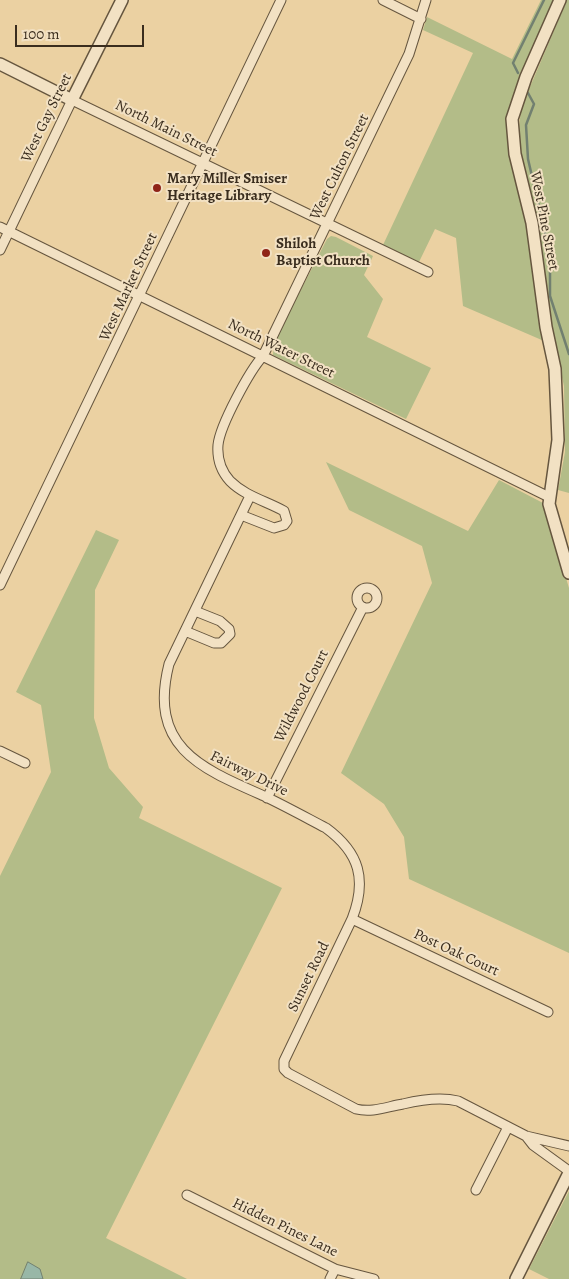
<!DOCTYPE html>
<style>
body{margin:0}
#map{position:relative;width:569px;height:1279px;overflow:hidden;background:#ebd1a2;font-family:Alegreya,serif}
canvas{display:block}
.scale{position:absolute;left:15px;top:25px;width:129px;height:22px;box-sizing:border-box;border:2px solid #3a2d1e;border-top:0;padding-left:6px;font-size:15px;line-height:18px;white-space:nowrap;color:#3a2d1e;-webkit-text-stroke:4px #f2e1c3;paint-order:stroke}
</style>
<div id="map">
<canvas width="569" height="1279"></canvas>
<div class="scale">100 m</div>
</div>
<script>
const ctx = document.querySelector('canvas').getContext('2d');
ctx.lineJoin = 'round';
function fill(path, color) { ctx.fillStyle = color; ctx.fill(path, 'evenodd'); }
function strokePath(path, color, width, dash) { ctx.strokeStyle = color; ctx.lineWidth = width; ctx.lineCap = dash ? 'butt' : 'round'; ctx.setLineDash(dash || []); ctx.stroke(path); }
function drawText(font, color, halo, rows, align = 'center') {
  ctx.font = font + ' Alegreya,serif'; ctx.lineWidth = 4; ctx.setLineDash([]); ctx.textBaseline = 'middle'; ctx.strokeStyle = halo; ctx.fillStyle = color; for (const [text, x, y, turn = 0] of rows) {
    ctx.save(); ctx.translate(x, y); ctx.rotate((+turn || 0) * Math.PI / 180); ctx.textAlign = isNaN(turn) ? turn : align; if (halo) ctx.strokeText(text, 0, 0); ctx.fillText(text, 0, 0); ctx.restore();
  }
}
fill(new Path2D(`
 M 541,0 L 555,0 L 525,67 L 511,104 L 544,341 L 463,306 L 456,238 L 435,229 L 419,262 L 383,245 L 473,53 L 423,30 L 427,17 L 512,59 Z
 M 567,0 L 569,0 L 569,493 L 558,490 L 565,452 L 564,386 L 548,317 L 518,139 L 521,108 Z
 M 331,236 L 336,237 L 373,256 L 364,275 L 383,299 L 367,337 L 431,368 L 406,419 L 273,355 L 274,342 L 327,239 Z
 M 326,462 L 468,531 L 499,480 L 543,503 L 569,588 L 569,953 L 409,879 L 404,837 L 384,804 L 341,773 L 432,583 L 422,546 L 349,510 Z
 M 96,530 L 119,540 L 95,590 L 94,718 L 109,768 L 143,807 L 139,818 L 282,888 L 106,1238 L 187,1279 L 0,1279 L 0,876 L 51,772 L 41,705 L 16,692 Z
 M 569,1191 L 569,1279 L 549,1279 L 529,1269 Z`), '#b3bc88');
const water = new Path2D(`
 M 28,1262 L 40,1269 L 43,1279 L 21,1279 Z`);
fill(water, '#98b7a7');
strokePath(water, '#728070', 1);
strokePath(new Path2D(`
 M 518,73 L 513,63 L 544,0
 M 528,93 L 534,104 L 526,125 L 528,159 L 546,237 L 550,266 L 550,296 L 569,354`), '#728070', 2.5);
const minor = new Path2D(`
 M 383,0 L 421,19
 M 0,227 L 549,497
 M 0,250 L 72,100 L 428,272
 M 250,496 L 169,664 C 148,747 200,768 264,796 C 285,806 305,817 326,828 C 360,853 367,880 352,919 L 284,1061 L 284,1069 L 288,1073 L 356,1109 C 372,1113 386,1107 403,1104 C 420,1100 441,1097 458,1101 L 526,1136 L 569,1146
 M 241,515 L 274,528 L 284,525 L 287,521 L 284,511 C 266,501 245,496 230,481 C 221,471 217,458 218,445 C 220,425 250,370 263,356 L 409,54 L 426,0
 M 0,585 L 281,0
 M357 598a10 10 0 1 1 20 0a10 10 0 1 1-20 0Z
 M 185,631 L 214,643 L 221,643 L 230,634 L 229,629 L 220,621 L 195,611
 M 0,751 L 25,763
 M 267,798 L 363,607
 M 352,919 L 548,1012
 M 526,1136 L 533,1145 L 569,1171
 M 476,1190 L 508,1127
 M 187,1195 L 335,1269 L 374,1279
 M 330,1279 L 335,1269`);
const tertiary = new Path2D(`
 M 560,0 L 526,77 L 512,119 L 515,154 L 532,223 L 546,327 L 555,369 L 558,440 L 549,504 L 569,573
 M 0,64 L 72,100 L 122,0
 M 516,1279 L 569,1173`);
strokePath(minor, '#66563f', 11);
strokePath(tertiary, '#66563f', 14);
strokePath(minor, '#f2e1c3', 9);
strokePath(tertiary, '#f2e1c3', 11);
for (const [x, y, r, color] of [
 [157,188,5,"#8f2418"],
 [266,253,5,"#8f2418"]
]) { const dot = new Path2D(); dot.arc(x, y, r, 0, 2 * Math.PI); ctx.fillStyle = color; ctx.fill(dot); strokePath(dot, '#f2e1c3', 2); }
drawText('15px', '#3a2d1e', '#f2e1c3', [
 ["West Gay Street",47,118,-64],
 ["North Main Street",166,129,26],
 ["West Culton Street",340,167,-64],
 ["West Pine Street",544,221,79],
 ["West Market Street",129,287,-65],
 ["North Water Street",281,349,26],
 ["Wildwood Court",302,696,-63],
 ["Fairway Drive",249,774,26],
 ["Post Oak Court",456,953,25],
 ["Sunset Road",309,977,-64],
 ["Hidden Pines Lane",285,1228,26]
]);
drawText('bold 15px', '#3a2d1e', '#f2e1c3', [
 ["Mary Miller Smiser",167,179],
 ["Heritage Library",167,196],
 ["Shiloh",276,244],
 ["Baptist Church",276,261]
], 'left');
</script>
